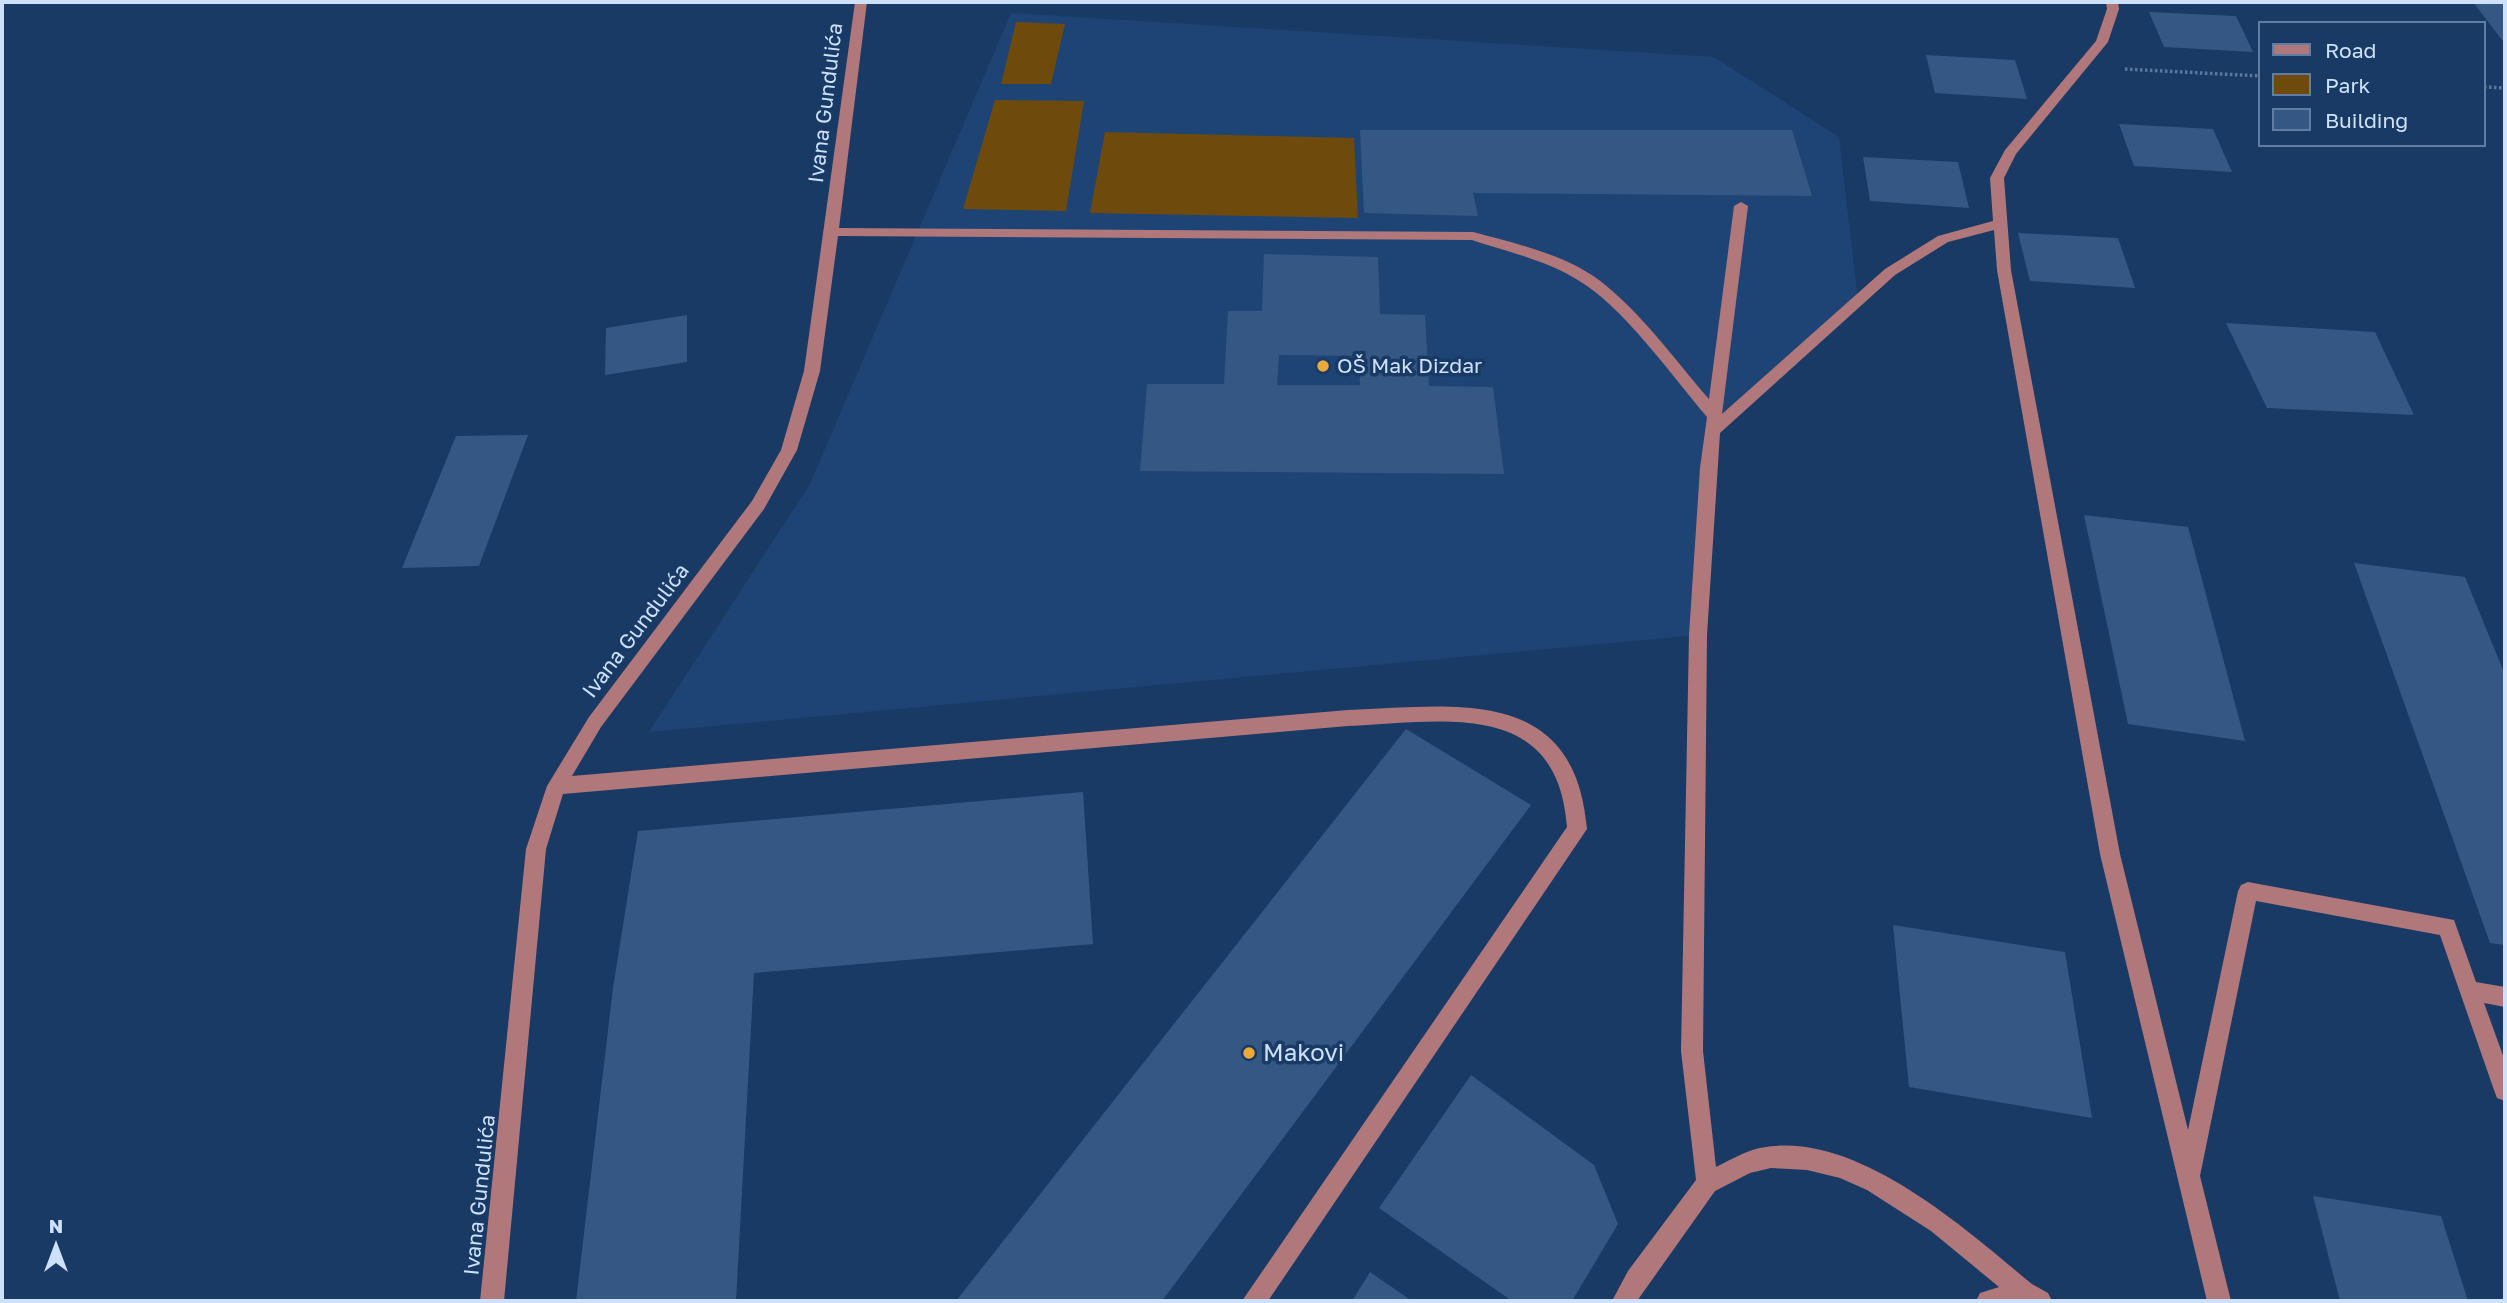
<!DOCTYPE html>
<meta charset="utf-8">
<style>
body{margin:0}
#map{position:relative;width:2507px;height:1303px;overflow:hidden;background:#193a65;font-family:"Golos Text",sans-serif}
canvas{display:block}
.frame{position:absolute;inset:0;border:4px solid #cde1fb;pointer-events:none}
.legend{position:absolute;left:2258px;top:21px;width:228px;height:126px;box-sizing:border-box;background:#193a65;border:2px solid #617da1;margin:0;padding:9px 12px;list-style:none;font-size:21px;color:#cde1fb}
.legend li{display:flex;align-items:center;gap:14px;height:35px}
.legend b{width:35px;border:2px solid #617da1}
.north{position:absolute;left:21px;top:1212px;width:70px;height:70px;-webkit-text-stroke:5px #193a65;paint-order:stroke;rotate:0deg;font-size:19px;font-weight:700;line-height:28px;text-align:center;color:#cde1fb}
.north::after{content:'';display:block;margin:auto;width:24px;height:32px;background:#cde1fb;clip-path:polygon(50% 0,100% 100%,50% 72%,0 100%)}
</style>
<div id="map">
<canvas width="2507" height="1303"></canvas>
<div class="frame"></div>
<ul class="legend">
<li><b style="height:9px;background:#b0787b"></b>Road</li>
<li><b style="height:19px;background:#6e4b0d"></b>Park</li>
<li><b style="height:19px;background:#355783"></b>Building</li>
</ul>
<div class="north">N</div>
</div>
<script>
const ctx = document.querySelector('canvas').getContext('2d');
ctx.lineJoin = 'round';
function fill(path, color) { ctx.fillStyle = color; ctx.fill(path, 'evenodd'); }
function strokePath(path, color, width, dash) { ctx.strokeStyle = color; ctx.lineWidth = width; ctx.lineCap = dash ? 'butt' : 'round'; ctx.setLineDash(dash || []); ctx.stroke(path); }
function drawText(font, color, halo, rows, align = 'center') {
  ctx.font = font + ' "Golos Text",sans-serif'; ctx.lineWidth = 7; ctx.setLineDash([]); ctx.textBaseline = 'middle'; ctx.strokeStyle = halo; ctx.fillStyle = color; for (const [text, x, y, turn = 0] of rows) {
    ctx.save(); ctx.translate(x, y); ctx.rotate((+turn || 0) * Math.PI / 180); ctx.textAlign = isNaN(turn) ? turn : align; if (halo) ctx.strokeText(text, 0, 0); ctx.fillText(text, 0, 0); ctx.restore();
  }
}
fill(new Path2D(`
 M 1011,13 L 1714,57 L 1839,137 L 1858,301 L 1712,431 L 1698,635 L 649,732 L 810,484 Z`), '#1e4475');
fill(new Path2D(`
 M 1016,22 L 1065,24 L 1051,84 L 1001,84 Z
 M 995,100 L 1084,101 L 1066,211 L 963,209 Z
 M 1105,132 L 1354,138 L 1358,218 L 1090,213 Z`), '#6e4b0d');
fill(new Path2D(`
 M 2473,2 L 2505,2 L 2505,40 L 2502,40 Z
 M 2149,12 L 2236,16 L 2253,52 L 2164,47 Z
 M 1926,55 L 2015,60 L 2027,99 L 1935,93 Z
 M 2119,124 L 2213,129 L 2232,172 L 2134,166 Z
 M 1360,130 L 1792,130 L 1812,196 L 1473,193 L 1478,216 L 1364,213 Z
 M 1863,157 L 1958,162 L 1969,208 L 1870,201 Z
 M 2018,233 L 2118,238 L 2135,288 L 2030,281 Z
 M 1264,254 L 1378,257 L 1380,314 L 1425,315 L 1429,386 L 1493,387 L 1504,474 L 1140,471 L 1147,384 L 1224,384 L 1228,311 L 1262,311 ZM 1279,355 L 1359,356 L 1360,385 L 1277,385 Z
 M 687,315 L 687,362 L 605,375 L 606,328 Z
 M 2226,323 L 2375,332 L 2414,415 L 2267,408 Z
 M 528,435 L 479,566 L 402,568 L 456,436 Z
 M 2084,515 L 2188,527 L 2245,741 L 2128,724 Z
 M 2354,563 L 2465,577 L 2505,675 L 2505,945 L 2490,943 Z
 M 1406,729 L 1531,805 L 1162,1301 L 956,1301 Z
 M 1083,792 L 1093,944 L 754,973 L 736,1301 L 576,1301 L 613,988 L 638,831 Z
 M 1893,925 L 2065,952 L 2092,1118 L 1909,1087 Z
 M 1471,1075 L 1594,1165 L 1618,1224 L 1572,1301 L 1512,1301 L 1379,1208 Z
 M 2313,1196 L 2441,1216 L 2468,1301 L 2340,1301 Z
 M 1370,1272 L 1412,1301 L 1352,1301 Z`), '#355783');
strokePath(new Path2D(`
 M 2125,69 L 2260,76
 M 2484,87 L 2505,88`), '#5c789d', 3.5, [2.5, 2.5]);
fill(new Path2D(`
 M 855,2 L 867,2 L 839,228 L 1473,232 C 1514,243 1564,254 1599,280 C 1641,312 1674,359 1709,399 L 1734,206 L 1741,202 L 1748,206 L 1722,414 L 1885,269 L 1938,236 L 1993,221 L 1990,178 L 2005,150 L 2096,41 L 2107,9 L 2106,2 L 2118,2 L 2119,9 L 2108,42 L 2016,154 L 2004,178 L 2011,270 L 2120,854 L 2188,1130 L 2238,891 L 2241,885 L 2248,882 L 2454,920 L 2476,982 L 2505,987 L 2505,1007 L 2484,1003 L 2505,1061 L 2505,1101 L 2497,1098 L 2494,1090 L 2440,935 L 2256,901 L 2200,1176 L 2231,1301 L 2207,1301 L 2100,854 L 1997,270 L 1994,230 L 1948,242 L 1895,275 L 1720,433 L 1707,635 L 1703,1051 L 1716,1167 C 1732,1159 1749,1149 1766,1147 C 1858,1132 1967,1230 2032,1284 L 2048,1293 L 2052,1301 L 1976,1301 L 1980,1293 L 1999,1287 L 1931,1231 L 1867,1190 L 1840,1178 L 1807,1170 L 1771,1168 L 1750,1173 L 1715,1191 L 1637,1301 L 1612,1301 L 1628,1271 L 1696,1180 L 1681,1051 L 1689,635 L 1700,468 L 1707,417 C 1673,377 1629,315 1587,286 C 1554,262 1511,253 1472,240 L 838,236 L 820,371 L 797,450 L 764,509 L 601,727 L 572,776 L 1348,710 C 1455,706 1575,684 1587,829 L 1268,1301 L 1242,1301 L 1567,827 C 1558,697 1442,722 1348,726 L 563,794 L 546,849 L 504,1301 L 480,1301 L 526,849 L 547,786 L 589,717 L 752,501 L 781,450 L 804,371 Z`), '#b0787b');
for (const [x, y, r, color] of [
 [1323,366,7,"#eca93a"],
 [1249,1053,7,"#eca93a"]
]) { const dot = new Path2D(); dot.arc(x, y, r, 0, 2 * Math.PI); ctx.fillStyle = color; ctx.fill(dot); strokePath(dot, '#193a65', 2.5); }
drawText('21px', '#cde1fb', '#193a65', [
 ["Ivana Gundulića",826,103,-83],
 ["Ivana Gundulića",636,631,-53],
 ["Ivana Gundulića",480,1195,-84]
]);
drawText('21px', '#cde1fb', '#193a65', [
 ["OŠ Mak Dizdar",1337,366]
], 'left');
drawText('24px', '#cde1fb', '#193a65', [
 ["Makovi",1263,1053]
], 'left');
</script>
